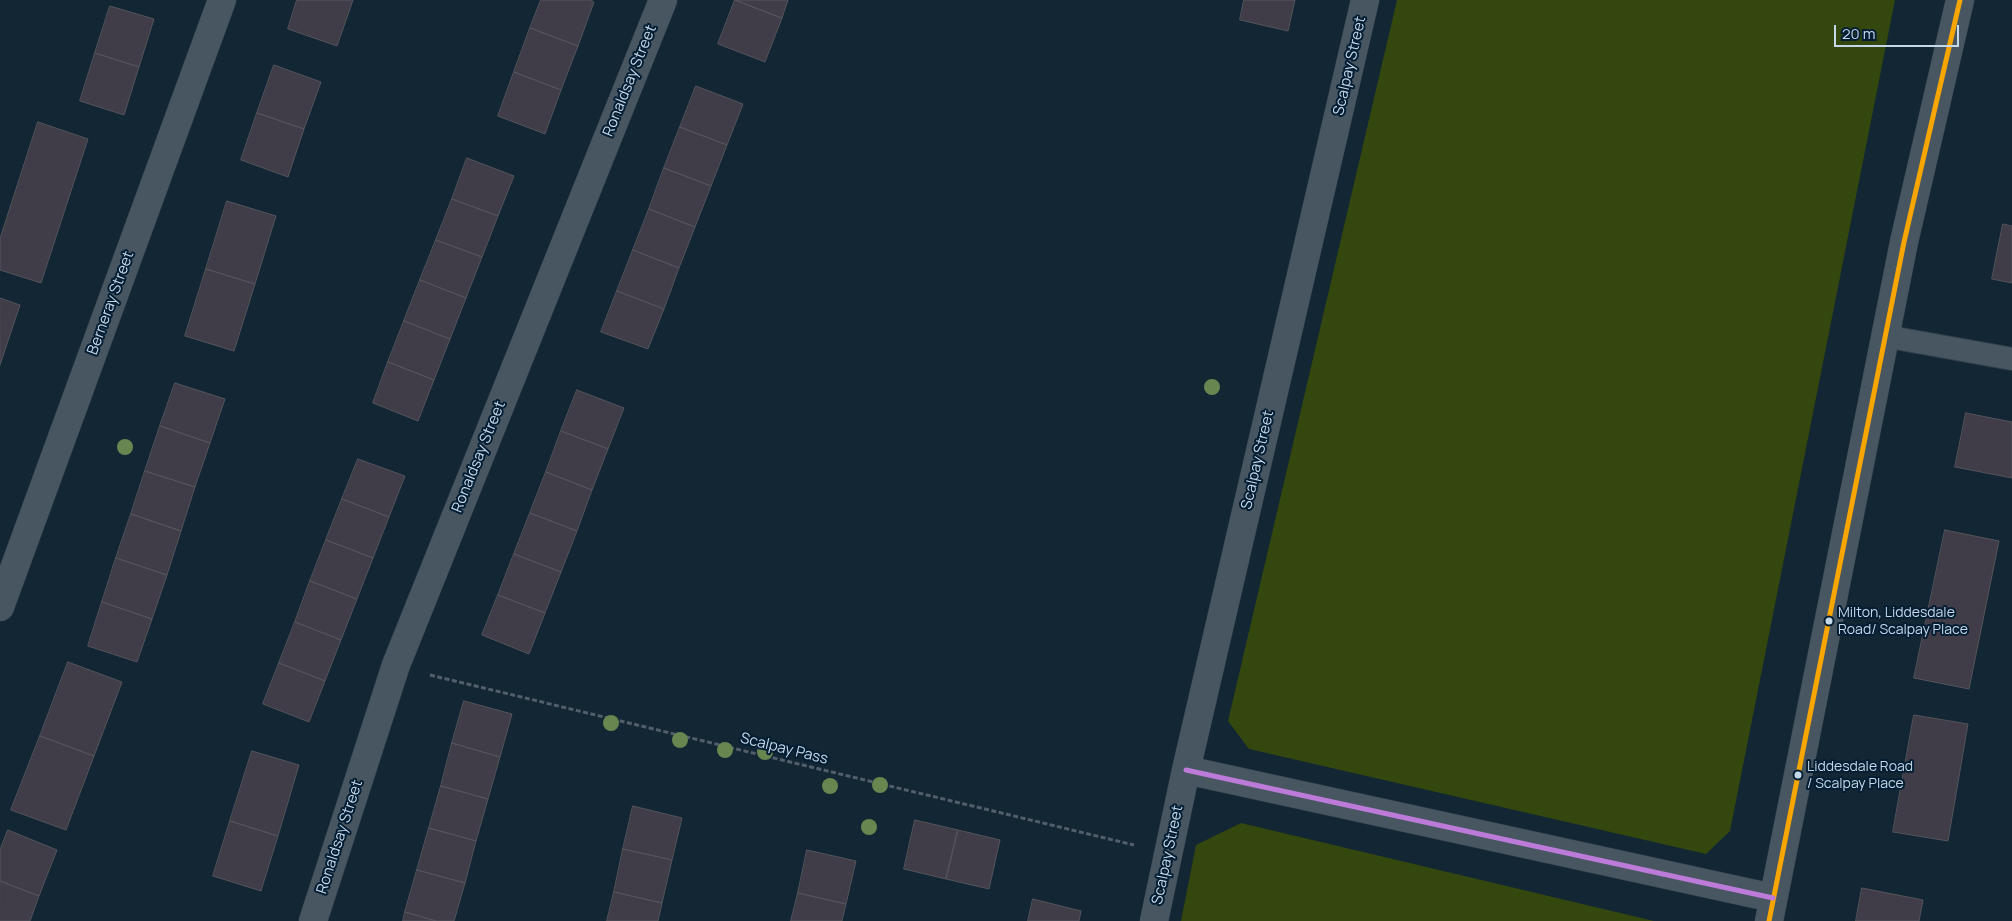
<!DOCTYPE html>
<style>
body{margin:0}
#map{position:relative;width:2012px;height:921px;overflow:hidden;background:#122634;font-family:Manrope,sans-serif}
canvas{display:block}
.scale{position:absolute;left:1834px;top:25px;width:125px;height:22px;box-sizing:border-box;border:2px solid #c4d8e9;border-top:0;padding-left:6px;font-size:15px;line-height:18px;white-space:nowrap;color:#c4d8e9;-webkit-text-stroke:4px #041e33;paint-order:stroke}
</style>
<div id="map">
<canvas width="2012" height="921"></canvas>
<div class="scale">20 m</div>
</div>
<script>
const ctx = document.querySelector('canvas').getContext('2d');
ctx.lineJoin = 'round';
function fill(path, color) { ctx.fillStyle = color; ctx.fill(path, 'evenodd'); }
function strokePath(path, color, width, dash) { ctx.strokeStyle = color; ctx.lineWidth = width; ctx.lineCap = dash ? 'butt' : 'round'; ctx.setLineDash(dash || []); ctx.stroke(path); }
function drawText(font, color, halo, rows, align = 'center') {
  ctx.font = font + ' Manrope,sans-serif'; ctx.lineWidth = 4; ctx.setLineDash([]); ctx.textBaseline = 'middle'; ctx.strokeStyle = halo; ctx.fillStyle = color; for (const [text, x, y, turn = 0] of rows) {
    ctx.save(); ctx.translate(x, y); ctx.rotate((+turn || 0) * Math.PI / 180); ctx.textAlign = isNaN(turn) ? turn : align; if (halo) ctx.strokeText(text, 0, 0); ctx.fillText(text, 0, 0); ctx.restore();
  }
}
fill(new Path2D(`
 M 1397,0 L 1895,0 L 1730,831 L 1706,854 L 1249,749 L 1228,721 Z
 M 1241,823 L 1654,921 L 1181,921 L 1196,845 Z`), '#34470e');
const building = new Path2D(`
 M 297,0 L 353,0 L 337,46 L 288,29 Z
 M 541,0 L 590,0 L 594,2 L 578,46 L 530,28 Z
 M 735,0 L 788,0 L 782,18 Z
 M 735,0 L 782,18 L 765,62 L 718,44 Z
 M 1244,0 L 1295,0 L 1288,31 L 1240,20 Z
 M 110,6 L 154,19 L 139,67 L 95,53 Z
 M 530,28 L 578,46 L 561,90 L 514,72 Z
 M 95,53 L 139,67 L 124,115 L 80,101 Z
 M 274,65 L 321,82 L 304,129 L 257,113 Z
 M 514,72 L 561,90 L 545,134 L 498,116 Z
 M 696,86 L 743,104 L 727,145 L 680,127 Z
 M 257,113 L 304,129 L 288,177 L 241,160 Z
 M 38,122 L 88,139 L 41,283 L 0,270 L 0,239 Z
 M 680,127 L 727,145 L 711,186 L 664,168 Z
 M 467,158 L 514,176 L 498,216 L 452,199 Z
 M 664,168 L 711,186 L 695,227 L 649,209 Z
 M 452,199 L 498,216 L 482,257 L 436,240 Z
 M 227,201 L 276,216 L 255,284 L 206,269 Z
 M 649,209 L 695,227 L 679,268 L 633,250 Z
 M 2003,224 L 2012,226 L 2012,283 L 1992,279 Z
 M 436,240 L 482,257 L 466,298 L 420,280 Z
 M 633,250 L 679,268 L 664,309 L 617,291 Z
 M 206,269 L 255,284 L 234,351 L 185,336 Z
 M 420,280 L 466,298 L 450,339 L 404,321 Z
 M 617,291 L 664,309 L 648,349 L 601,332 Z
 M 0,298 L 20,305 L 0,365 Z
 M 404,321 L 450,339 L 434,380 L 388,362 Z
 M 388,362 L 434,380 L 418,421 L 373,403 Z
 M 175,383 L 225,399 L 210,443 L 160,426 Z
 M 577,390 L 624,408 L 608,449 L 561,431 Z
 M 1966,413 L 2012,422 L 2012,478 L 1955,467 Z
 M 160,426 L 210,443 L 195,487 L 145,471 Z
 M 561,431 L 608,449 L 592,490 L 546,472 Z
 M 358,459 L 405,476 L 389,517 L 342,499 Z
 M 145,471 L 195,487 L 181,531 L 131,514 Z
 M 546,472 L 592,490 L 577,531 L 530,513 Z
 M 342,499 L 389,517 L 373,558 L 326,540 Z
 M 530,513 L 577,531 L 561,572 L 514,554 Z
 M 131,514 L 181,531 L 167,575 L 116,558 Z
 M 1945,530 L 1999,541 L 1969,689 L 1914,678 Z
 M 326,540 L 373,558 L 357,599 L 310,581 Z
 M 514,554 L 561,572 L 545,613 L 498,595 Z
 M 116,558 L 167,575 L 152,619 L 102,602 Z
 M 310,581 L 357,599 L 341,640 L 295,622 Z
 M 498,595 L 545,613 L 529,654 L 482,635 Z
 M 102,602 L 152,619 L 137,662 L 88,646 Z
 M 295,622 L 341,640 L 325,681 L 279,663 Z
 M 68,662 L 122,682 L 94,756 L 40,736 Z
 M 279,663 L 325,681 L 309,722 L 263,704 Z
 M 464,701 L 512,714 L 500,757 L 452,743 Z
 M 1914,715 L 1968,724 L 1948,841 L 1893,832 Z
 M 40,736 L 94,756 L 66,830 L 11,810 Z
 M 452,743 L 500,757 L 488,799 L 441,786 Z
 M 252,751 L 299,765 L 278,836 L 230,821 Z
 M 441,786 L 488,799 L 476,841 L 429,828 Z
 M 633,806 L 682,818 L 672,860 L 623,849 Z
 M 915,820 L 958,830 L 946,879 L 904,869 Z
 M 230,821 L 278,836 L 261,891 L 213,876 Z
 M 429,828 L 476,841 L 465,883 L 417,870 Z
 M 8,830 L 57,850 L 39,896 L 0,881 L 0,850 Z
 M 958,830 L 1000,840 L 989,889 L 946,879 Z
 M 623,849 L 672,860 L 662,903 L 614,892 Z
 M 807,850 L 856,861 L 846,904 L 798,893 Z
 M 417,870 L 465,883 L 454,921 L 436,921 L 405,912 Z
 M 0,881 L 39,896 L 30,921 L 0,921 Z
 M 1862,888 L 1923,900 L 1919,921 L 1856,921 Z
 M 614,892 L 662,903 L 658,921 L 607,921 Z
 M 798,893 L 846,904 L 842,921 L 791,921 Z
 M 1033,899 L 1081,911 L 1079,921 L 1028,921 Z
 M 405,912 L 436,921 L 403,921 Z`);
fill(building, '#403c48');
strokePath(building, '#54545c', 1);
const service = new Path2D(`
 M 1884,336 L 2012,359`);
const minor = new Path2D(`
 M 0,607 L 222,0
 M 1186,770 L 1773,898
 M 313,921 L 396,665 L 663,0
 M 1154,921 L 1186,770 L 1365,0
 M 1769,921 L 1904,242 L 1960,0`);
strokePath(service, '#33404c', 24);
strokePath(minor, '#33404c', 29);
strokePath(new Path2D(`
 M 430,675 L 1134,845`), '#525e69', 3, [5, 2.5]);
strokePath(service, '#485662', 22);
strokePath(minor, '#485662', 28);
strokePath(new Path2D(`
 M 1769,921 L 1904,242 L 1960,0`), '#f7a600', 5);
strokePath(new Path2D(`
 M 1186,770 L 1773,898`), '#bd7bd9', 5);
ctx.fillStyle = '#688650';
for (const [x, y] of [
 [1212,387],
 [125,447],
 [611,723],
 [680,740],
 [725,750],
 [765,752],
 [880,785],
 [830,786],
 [869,827]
]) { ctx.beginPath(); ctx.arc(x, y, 8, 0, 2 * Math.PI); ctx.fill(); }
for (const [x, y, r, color] of [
 [1829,621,4.5,"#c4d8e9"],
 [1798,775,4.5,"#c4d8e9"]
]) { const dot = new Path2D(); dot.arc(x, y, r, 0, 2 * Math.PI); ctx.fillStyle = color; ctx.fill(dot); strokePath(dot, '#041e33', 2); }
drawText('14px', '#c4d8e9', '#041e33', [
 ["Milton, Liddesdale",1838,613],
 ["Road/ Scalpay Place",1838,630],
 ["Liddesdale Road",1807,767],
 ["/ Scalpay Place",1807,784]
], 'left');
drawText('15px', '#c4d8e9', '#041e33', [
 ["Scalpay Street",1350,66,-77],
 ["Ronaldsay Street",630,81,-68],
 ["Berneray Street",111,303,-70],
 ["Ronaldsay Street",479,457,-68],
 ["Scalpay Street",1258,460,-77],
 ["Scalpay Pass",784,749,14],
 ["Ronaldsay Street",340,837,-72],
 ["Scalpay Street",1168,855,-78]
]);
</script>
